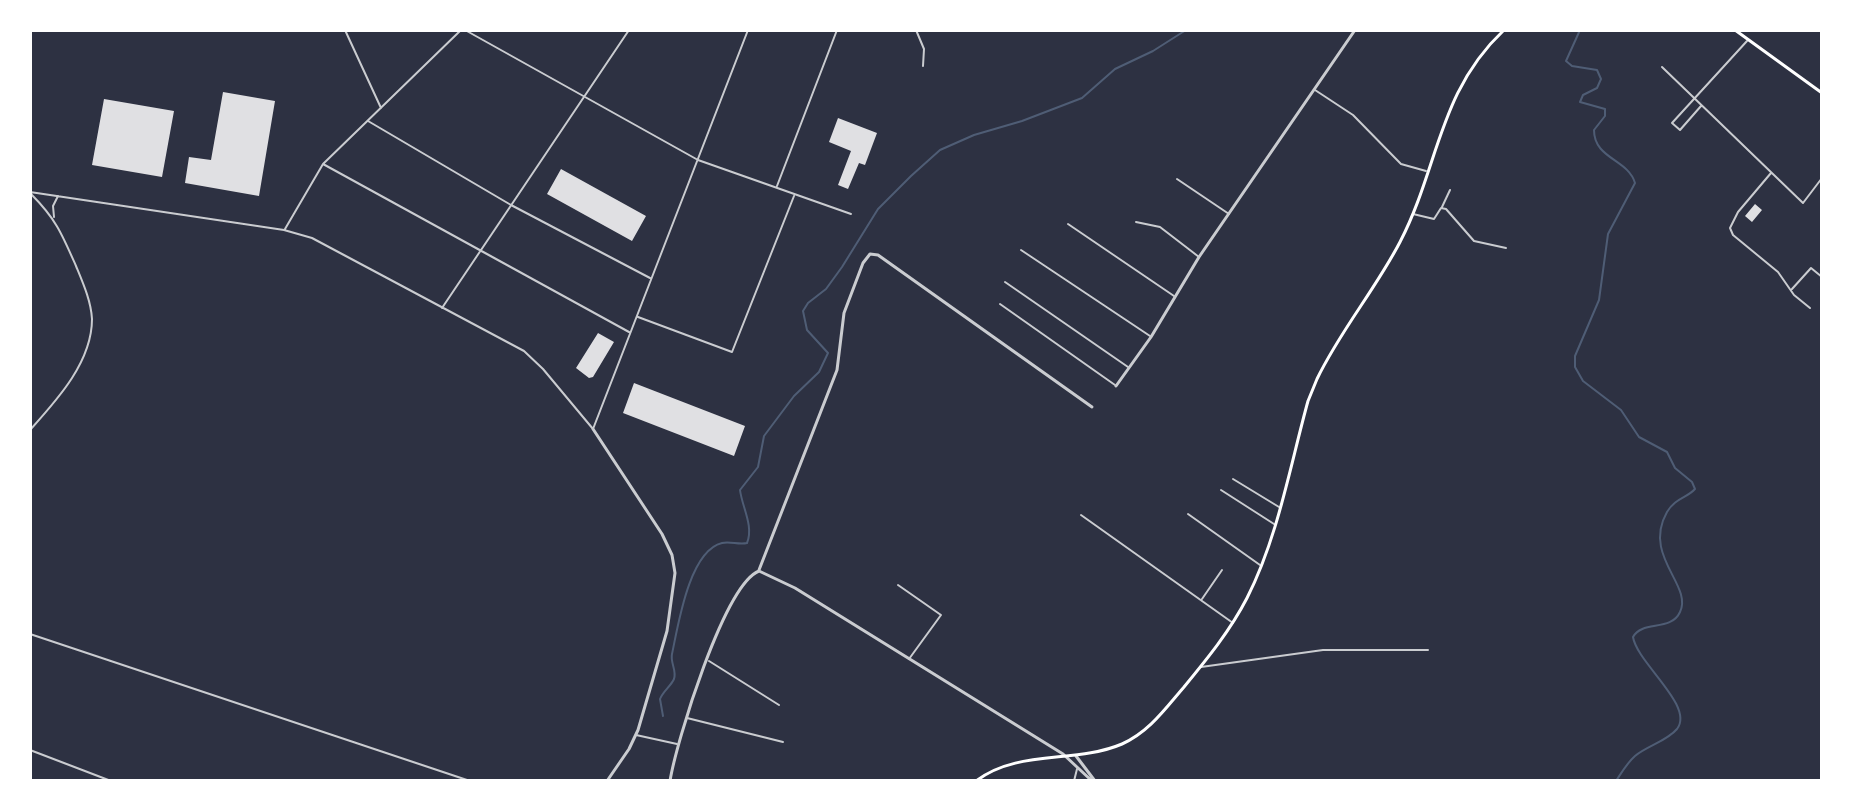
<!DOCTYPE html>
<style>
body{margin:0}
#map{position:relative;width:1852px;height:811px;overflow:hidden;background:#2d3142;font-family:Lora,serif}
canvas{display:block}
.frame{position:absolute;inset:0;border:32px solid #fff;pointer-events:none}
</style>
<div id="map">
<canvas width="1852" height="811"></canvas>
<div class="frame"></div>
</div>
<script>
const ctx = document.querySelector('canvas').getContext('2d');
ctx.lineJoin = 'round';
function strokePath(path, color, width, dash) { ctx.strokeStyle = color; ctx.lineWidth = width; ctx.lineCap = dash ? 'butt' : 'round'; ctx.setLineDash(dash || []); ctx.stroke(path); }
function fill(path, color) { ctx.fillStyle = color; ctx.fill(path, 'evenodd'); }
strokePath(new Path2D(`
 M 1580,30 L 1566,61 L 1572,66 L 1597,70 L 1601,79 L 1597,88 L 1583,95 L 1580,102 L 1605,109 L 1605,116 L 1594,130 C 1594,159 1628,159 1635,183 L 1608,234 L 1599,300 L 1575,356 L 1575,367 L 1583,381 L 1621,410 L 1639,437 L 1667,452 L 1675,468 L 1692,482 L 1695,489 C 1687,498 1675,498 1667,512 C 1642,556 1693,585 1680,612 C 1671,632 1642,620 1633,637 C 1637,663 1695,706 1677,729 C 1667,741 1647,746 1635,756 C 1627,763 1622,772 1616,781
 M 663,716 L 660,699 C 663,691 671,686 674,679 C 677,670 670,663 672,654 C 678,626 689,551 722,543 C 730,541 739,545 747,543 C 754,526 742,507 740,490 L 758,467 L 764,436 L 794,396 L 819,372 L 828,353 L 807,330 L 803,311 L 808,303 L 826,289 L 842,267 L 878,209 L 911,176 L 940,150 L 974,135 L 1022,121 L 1082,98 L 1115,69 L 1153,51 L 1186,30`), '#4f5d75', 2);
fill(new Path2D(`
 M 223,92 L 275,101 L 259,196 L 185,183 L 189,157 L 211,160 Z
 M 104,99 L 174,111 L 162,177 L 92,165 Z
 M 838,118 L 877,133 L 865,165 L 859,163 L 848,189 L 838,185 L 851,151 L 829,142 Z
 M 561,169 L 646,216 L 632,241 L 547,194 Z
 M 1755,204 L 1762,210 L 1752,222 L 1745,216 Z
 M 598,333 L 614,342 L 593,377 L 589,378 L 576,368 Z
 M 634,383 L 745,426 L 734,456 L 623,413 Z`), '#e0e0e3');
strokePath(new Path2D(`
 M 345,30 L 381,108
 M 465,30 L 698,160 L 851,214
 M 916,30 L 924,49 L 923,66
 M 1662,67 L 1803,203 L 1822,178
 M 1315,90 L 1353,115 L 1401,164 L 1426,171
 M 1701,106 L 1680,130 L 1672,123 L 1747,41
 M 368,121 L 511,205 L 650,278
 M 323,164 L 629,332
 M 1771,173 L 1738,212 L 1730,228 L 1733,235 L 1778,272 L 1794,295 L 1810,308
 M 1177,179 L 1229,214
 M 777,186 L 837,30
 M 30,192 L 284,230 L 312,238 L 524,351 L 543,369 L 593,429 L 748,30
 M 1442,207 L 1450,190
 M 1413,214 L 1434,219 L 1441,208 L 1446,209 L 1474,241 L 1506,248
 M 54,217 L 53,206 L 58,196
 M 1136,222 L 1160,227 L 1199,257
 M 1068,224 L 1174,296
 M 285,229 L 323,164 L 461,30
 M 1021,250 L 1150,336
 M 1005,282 L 1128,367
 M 1792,289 L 1811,268 L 1822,277
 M 1000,304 L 1115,385
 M 442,308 L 629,30
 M 638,317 L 732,352 L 794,196
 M 30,430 C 57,400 92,362 92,319 C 91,301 83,283 76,266 C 62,234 56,219 31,194
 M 1233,479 L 1279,507
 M 1221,490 L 1274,524
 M 1188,514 L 1260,565
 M 1081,515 L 1233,623
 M 898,585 L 941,615 L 909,659
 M 1202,599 L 1222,570
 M 30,634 L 470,781
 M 709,661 L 779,705
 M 1201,667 L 1323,650 L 1428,650
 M 687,718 L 783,742
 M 636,735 L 677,744
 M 30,750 L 111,781
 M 1074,781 L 1077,769`), '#caccd0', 2);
strokePath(new Path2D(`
 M 1116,386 L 1151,337 L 1199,257 L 1355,30
 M 593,429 L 662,534 L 672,555 L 675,573 L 667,631 L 638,730 L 629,749 L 607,781
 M 759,570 L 837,370 L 844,313 L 863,263 L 870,254 L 878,255 L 1092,407
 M 1076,756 L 1095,781
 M 670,781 C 676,743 724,585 759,571 L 795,588 L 1063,754 L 1092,781`), '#caccd0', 3);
strokePath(new Path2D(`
 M 1735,30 L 1822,93
 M 976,781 C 1018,749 1075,764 1122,744 C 1149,732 1165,709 1184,687 C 1207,659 1230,631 1247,598 C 1278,537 1290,466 1308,401 L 1317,379 C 1340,331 1375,290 1400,242 C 1439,167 1438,92 1504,30`), '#fff', 3);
</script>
